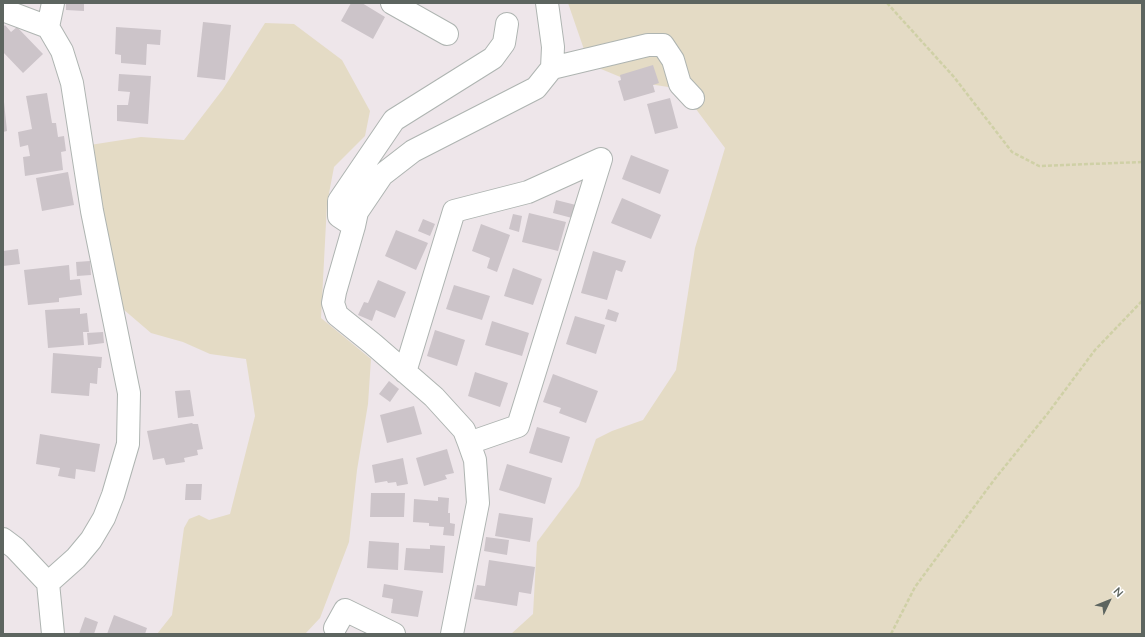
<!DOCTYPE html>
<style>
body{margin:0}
#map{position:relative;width:1145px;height:637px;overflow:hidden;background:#eee6ea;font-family:"Nunito Sans",sans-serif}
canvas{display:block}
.frame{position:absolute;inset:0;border:4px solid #5d6560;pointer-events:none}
.north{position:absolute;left:1089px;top:581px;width:40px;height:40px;-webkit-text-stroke:3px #fff;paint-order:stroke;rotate:47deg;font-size:11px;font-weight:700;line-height:16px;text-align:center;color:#5d6560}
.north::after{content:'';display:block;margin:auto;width:14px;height:18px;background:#5d6560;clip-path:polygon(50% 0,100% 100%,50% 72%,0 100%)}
</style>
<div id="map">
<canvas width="1145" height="637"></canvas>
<div class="frame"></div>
<div class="north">N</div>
</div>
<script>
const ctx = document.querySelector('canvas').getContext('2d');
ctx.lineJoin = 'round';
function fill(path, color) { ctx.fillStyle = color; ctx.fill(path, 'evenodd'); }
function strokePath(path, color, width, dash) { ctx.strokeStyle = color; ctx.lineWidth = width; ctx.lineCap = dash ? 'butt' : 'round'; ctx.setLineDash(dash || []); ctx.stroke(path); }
fill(new Path2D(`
 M 568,3 L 1142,3 L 1142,634 L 511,634 L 533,614 L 537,542 L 579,486 L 596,439 L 612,431 L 643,420 L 676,370 L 695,248 L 725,148 L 681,89 L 630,81 L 589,64 Z
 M 265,23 L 294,24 L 342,60 L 370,111 L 365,136 L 334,167 L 327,204 L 321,318 L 371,359 L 368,404 L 357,470 L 349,542 L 320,618 L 305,634 L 157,634 L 172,615 L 184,528 L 189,519 L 199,515 L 209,520 L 230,514 L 255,416 L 246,359 L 210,354 L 183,342 L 151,333 L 123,309 L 90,145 L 141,137 L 184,140 L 223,89 Z`), '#e4dbc5');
fill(new Path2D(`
 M 66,3 L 84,3 L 84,11 L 66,10 Z
 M 351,3 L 362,3 L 385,17 L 373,39 L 341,21 Z
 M 203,22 L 231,25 L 225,80 L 197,77 Z
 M 5,25 L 11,32 L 17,27 L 43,54 L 23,73 L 3,52 L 3,27 Z
 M 116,27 L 161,30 L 160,45 L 147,44 L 146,65 L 121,63 L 121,55 L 115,54 Z
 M 653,65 L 659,83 L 653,85 L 655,92 L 624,101 L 618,81 L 621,80 L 620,75 Z
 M 119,74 L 151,76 L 148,124 L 117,121 L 117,105 L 128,105 L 130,92 L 118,91 Z
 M 47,93 L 52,123 L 56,123 L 58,137 L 64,136 L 66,151 L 61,152 L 63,170 L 25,176 L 23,157 L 30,156 L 28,145 L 20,147 L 18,132 L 32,129 L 26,96 Z
 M 670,98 L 678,128 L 655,134 L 647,104 Z
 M 3,102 L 4,102 L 7,131 L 3,132 Z
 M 631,155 L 669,170 L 660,194 L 622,179 Z
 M 68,172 L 74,205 L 42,211 L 36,178 Z
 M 622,198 L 661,215 L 651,239 L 611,223 Z
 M 556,200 L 576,205 L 572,218 L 553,213 Z
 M 529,213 L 566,222 L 558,251 L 522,242 Z
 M 513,214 L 522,216 L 519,232 L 509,229 Z
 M 423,219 L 435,224 L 430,236 L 418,231 Z
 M 481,224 L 510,235 L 497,272 L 487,268 L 490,258 L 472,251 Z
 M 396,230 L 428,243 L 416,270 L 385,256 Z
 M 18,249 L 20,264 L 3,266 L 3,251 Z
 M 593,251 L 626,261 L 622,272 L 616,270 L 607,300 L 581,293 Z
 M 90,261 L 91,275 L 77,276 L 76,262 Z
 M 69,265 L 70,280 L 80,279 L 82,295 L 59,298 L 59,302 L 28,305 L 24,270 Z
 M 513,268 L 542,279 L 533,305 L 504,296 Z
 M 378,280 L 406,292 L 395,318 L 376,310 L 372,321 L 358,315 L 364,302 L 368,303 Z
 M 454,285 L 490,296 L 482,320 L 446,309 Z
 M 80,308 L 80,314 L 87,313 L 89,332 L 83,332 L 84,345 L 48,348 L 45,310 Z
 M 608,309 L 619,313 L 616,322 L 605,319 Z
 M 575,316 L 605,325 L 596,354 L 566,344 Z
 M 492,321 L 529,333 L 522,356 L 485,345 Z
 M 435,330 L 465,340 L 457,366 L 427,356 Z
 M 103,332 L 104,343 L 88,345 L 87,333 Z
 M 53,353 L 102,357 L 101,368 L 98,368 L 97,384 L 90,383 L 89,396 L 51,393 Z
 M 475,372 L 508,383 L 500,407 L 468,396 Z
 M 553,374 L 598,391 L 586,423 L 559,413 L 561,408 L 543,402 Z
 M 389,381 L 399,389 L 390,402 L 379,394 Z
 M 190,390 L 194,416 L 178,418 L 175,391 Z
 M 414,406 L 422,434 L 387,443 L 380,415 Z
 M 192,423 L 193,424 L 198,424 L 203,449 L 197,450 L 198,455 L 184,458 L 185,462 L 166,465 L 164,458 L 153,460 L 147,431 Z
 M 537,427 L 570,437 L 562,463 L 529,453 Z
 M 40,434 L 100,444 L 95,472 L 76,469 L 75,479 L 58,476 L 60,468 L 36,464 Z
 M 447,449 L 454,473 L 445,475 L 447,479 L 424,486 L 416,458 Z
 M 403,458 L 408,484 L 397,486 L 396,482 L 388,483 L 387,481 L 375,483 L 372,465 Z
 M 507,464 L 552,478 L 545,504 L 499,490 Z
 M 186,484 L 202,484 L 201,500 L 185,500 Z
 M 371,493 L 405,493 L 404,517 L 370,517 Z
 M 438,497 L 449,498 L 448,513 L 450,513 L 450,523 L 455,524 L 454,536 L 443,535 L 444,527 L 429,526 L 429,523 L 413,522 L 414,499 L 438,501 Z
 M 499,513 L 533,518 L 530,542 L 495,536 Z
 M 486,537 L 509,540 L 507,555 L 484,551 Z
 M 369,541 L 399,543 L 398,570 L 367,568 Z
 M 430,545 L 445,546 L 443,573 L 404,570 L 406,548 L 430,549 Z
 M 489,560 L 535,567 L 531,594 L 519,592 L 517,606 L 474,599 L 477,585 L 485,586 Z
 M 384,584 L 423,591 L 418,617 L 391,613 L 393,599 L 382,597 Z
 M 114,615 L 147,628 L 145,634 L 107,634 Z
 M 85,617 L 98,622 L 94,634 L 79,634 Z`), '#ccc4c9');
const street = new Path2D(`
 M 392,3 L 447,34
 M 3,10 L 48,27 L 62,51 L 72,83 L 92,211 L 129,393 L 128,444 L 113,495 L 104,518 L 91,540 L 76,558 L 48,583
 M 48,27 L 53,3
 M 552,68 L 648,45 L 663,45 L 673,60 L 680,84 L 693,98
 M 354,226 L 339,216 L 339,201 L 394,120 L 493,58 L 504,43 L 507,24
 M 405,372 L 454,211 L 528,192 L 601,159 L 518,426 L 469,443
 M 3,539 L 15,548 L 48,583 L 53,634
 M 335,628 L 345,610 L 394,634
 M 452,634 L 478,503 L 475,460 L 469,443 L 464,430 L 434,397 L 373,344 L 337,315 L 333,303 L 335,292 L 354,226 L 357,212 L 382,175 L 413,151 L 536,88 L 552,68 L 553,47 L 547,3`);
strokePath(street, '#aeb4b1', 24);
strokePath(new Path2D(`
 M 887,3 L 954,77 L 1012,152 L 1039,166 L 1142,162
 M 891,634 L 915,587 L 994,480 L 1048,413 L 1095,350 L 1142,301`), '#cfd0a6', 2.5, [4, 2]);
strokePath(street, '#fff', 22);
</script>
